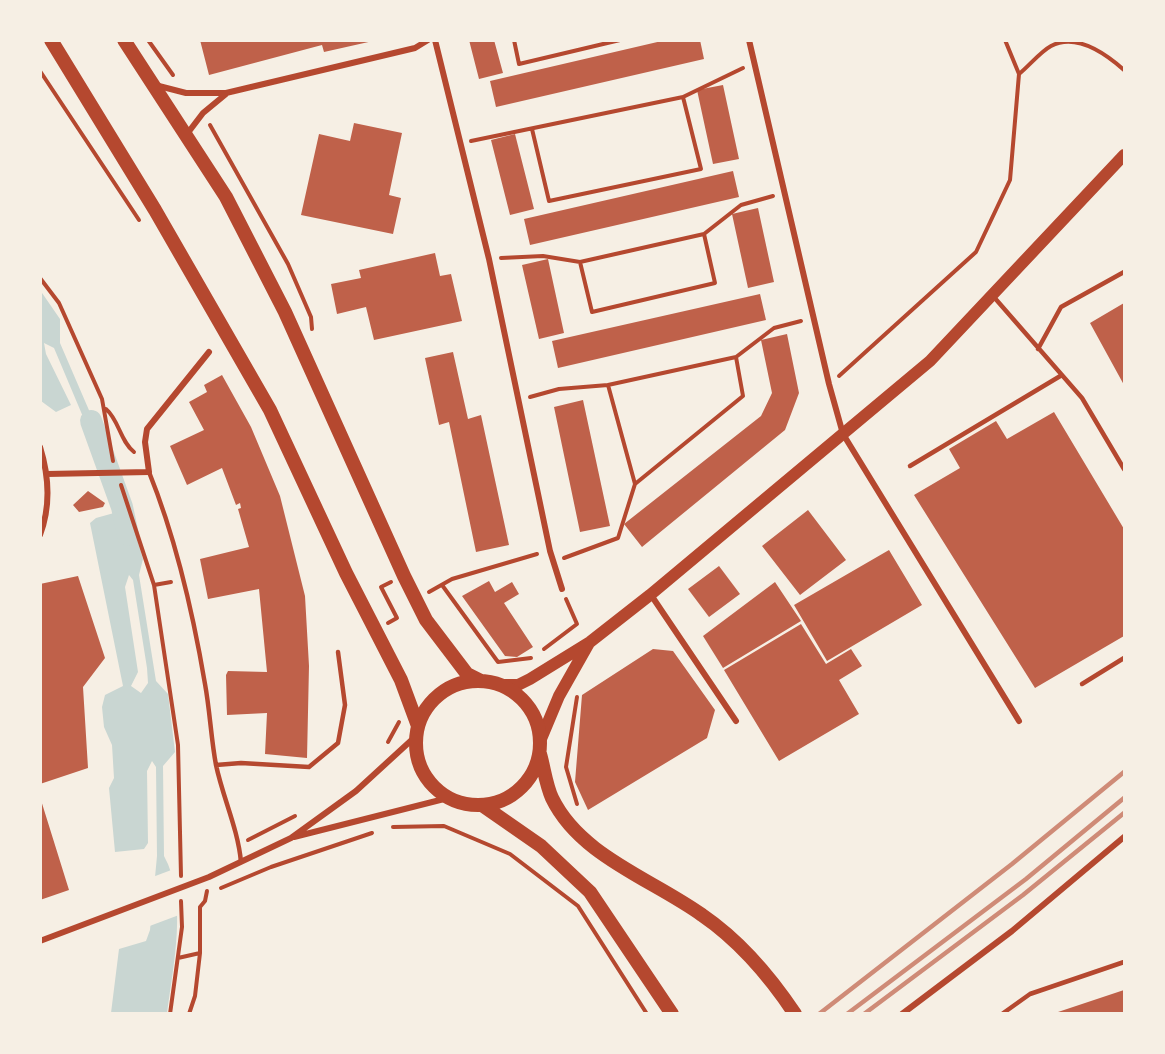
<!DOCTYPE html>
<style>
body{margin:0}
#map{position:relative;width:1165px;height:1054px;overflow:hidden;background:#f6efe4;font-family:Ubuntu,sans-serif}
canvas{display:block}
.frame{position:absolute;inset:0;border:42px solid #f6efe4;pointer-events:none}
</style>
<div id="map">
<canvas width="1165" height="1054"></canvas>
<div class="frame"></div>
</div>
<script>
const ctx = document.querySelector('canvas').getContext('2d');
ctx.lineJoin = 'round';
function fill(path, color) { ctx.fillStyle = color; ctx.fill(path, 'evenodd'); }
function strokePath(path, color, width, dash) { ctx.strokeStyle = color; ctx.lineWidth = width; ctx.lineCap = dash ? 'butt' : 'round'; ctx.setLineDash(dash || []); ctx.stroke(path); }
fill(new Path2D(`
 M 40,290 L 60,319 L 60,343 L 107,452 L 97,450 L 54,348 L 44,343 L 46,354 L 71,405 L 56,412 L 41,401 Z
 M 116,506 L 128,509 L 143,559 L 139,575 L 156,681 L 168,694 L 175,752 L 163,766 L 164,856 C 188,899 173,967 167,1013 L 111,1013 L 119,949 L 146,941 L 150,930 L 157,856 L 156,767 L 152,761 L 147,771 L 148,843 L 144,849 L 115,852 L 109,788 L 114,778 L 112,745 L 104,727 L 102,707 L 105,695 L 123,686 L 90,523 L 96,518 L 114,513 ZM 129,575 L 133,580 L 147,668 L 148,683 L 141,693 L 131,686 L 138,672 L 125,587 Z`), '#c9d6d2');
fill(new Path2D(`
 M 174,869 L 179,915 L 147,927 L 150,878 Z`), '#f6efe4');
strokePath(new Path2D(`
 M 91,421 L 122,507 L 128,535`), '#c9d6d2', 22);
fill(new Path2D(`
 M 200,40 L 373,40 L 373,41 L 324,52 L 322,45 L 209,75 Z
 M 469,40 L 494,40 L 503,73 L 479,79 Z
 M 666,40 L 700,40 L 704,59 L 496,107 L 490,81 Z
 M 723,85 L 739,159 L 713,164 L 697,90 Z
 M 354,123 L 402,133 L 389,195 L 401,198 L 393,234 L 301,215 L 319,134 L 350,141 Z
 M 515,134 L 534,209 L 510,215 L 491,140 Z
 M 733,171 L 739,197 L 530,245 L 524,219 Z
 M 758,208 L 774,282 L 748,288 L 732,214 Z
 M 435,253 L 440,276 L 451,274 L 462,321 L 374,340 L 366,307 L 337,314 L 331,284 L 361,278 L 359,270 Z
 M 548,259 L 564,333 L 539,339 L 522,265 Z
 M 760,294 L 766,320 L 558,368 L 552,341 Z
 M 1124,303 L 1124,385 L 1090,323 Z
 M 787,334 L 799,393 L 785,430 L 642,547 L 624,524 L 761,416 L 772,393 L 761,340 Z
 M 453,352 L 468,419 L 481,415 L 509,545 L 476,552 L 449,422 L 439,425 L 425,358 Z
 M 222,375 L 251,427 L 280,496 L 305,596 L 309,666 L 307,758 L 265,754 L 267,713 L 227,715 L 226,675 L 228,671 L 267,672 L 259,589 L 208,599 L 200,559 L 249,547 L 238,509 L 241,508 L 240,503 L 236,505 L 222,468 L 187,485 L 170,446 L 204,430 L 189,402 L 207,392 L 204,385 Z
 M 583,400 L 610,526 L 580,532 L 554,407 Z
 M 1054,412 L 1124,529 L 1124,636 L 1035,688 L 914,495 L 960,468 L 949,449 L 996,421 L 1007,439 Z
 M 88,491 L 105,503 L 103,507 L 79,512 L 73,505 Z
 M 808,510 L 846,560 L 800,595 L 762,546 Z
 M 889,550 L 922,605 L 827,661 L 794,605 Z
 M 719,566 L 740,594 L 709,617 L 688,589 Z
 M 78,576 L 105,658 L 83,687 L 88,768 L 40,784 L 40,584 Z
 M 489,581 L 495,592 L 512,582 L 519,594 L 504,603 L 533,647 L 517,657 L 505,656 L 462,596 Z
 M 775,582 L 801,621 L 723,668 L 703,636 Z
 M 801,624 L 826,664 L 851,649 L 862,666 L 839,680 L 859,714 L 779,761 L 724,670 Z
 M 653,649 L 673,651 L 715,710 L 707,738 L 588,810 L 575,782 L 582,695 Z
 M 40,797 L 69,890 L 40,900 Z
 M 1124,990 L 1124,1014 L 1055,1014 L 1055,1013 Z`), '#bf614a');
strokePath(new Path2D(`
 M 148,40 L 173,75
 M 514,40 L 519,64 L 620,40
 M 40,71 L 139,220
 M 1019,74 C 1029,66 1040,52 1051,46 C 1076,33 1106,54 1124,70
 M 210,125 L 288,264 L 311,317 L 312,329
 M 532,129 L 549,201 L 701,169 L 683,97
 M 471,141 L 683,97 L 743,68
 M 501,258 L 543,256 L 580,262 L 704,234 L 741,205 L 773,196
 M 580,262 L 592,312 L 715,283 L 704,234
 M 40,278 L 59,303 L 102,399 L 113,461
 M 839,376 L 976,252 L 1010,180 L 1019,74 L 1005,40
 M 608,385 L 635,484
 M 530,397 L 559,389 L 608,385 L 736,357 L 774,328 L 801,321
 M 106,409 C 119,420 120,441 134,452
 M 121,485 L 154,585 L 178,745 L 181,876
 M 564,558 L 618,538 L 635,484 L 743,396 L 736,357
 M 154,585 L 171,582
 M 442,585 L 498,662 L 531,658
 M 429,592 L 452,579 L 537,554
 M 388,623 L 397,618 L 381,587 L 391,582
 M 544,649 L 577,624 L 566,599
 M 577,697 L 566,767 L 577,804
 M 388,742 L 399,722
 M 393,827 L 444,826 L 510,854 L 578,906 L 647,1014
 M 248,840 L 295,816
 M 221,888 L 271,867 L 372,833
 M 178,958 L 200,953
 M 170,1014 L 182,927 L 181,901
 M 189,1014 L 195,996 L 200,953 L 200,907 L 205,901 L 207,891`), '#b5482f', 4);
strokePath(new Path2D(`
 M 993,296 L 1082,398 L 1124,469
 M 1038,349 L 1061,307 L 1124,272
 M 910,466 L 1062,375
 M 149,472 C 176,539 193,613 205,684 C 210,711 211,739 216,765 C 223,798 238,829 241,862
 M 1082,684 L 1124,658
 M 216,765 L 241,763 L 309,767 L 338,743 L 345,705 L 338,652
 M 1002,1014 L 1030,994 L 1124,962`), '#b5482f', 4.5);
strokePath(new Path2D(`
 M 435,40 L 489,259 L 550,551 L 562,589
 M 749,40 L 829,384 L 843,434 L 1019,721
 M 155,85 L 186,93 L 226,93 L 415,48 L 428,40
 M 187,134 L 203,113 L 226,94
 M 40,447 C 49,476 51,506 40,535
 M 47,474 L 149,472 L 145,442 L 147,429 L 209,352
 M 651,595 L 736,721
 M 294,837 L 448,798
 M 40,941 L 209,877 L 291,838 L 356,791 L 416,736
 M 902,1014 L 1012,931 L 1124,837`), '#b5482f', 6);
strokePath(new Path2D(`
 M 500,685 L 518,685 L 530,679 L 590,642 L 650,595 L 930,361 L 1124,155
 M 541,739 L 559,696 L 589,643`), '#b5482f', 12);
strokePath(new Path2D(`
 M 51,40 L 155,210 L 270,410 L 346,573 L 401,680 L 418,726
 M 124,40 L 226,197 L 285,312 L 404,576 L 426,620 L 467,674 L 481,681
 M416 743a62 62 0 1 1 124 0a62 62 0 1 1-124 0Z
 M 540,754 C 544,768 546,785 552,798 C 580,856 652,879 702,915 C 740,941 769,975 795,1014
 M 482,805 L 541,846 L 590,892 L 672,1014`), '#b5482f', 14);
strokePath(new Path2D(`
 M 819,1014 L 1012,864 L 1124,772
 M 847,1014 L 1026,879 L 1124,798
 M 864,1014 L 1023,895 L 1124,813`), '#cf8b77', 4.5);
</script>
